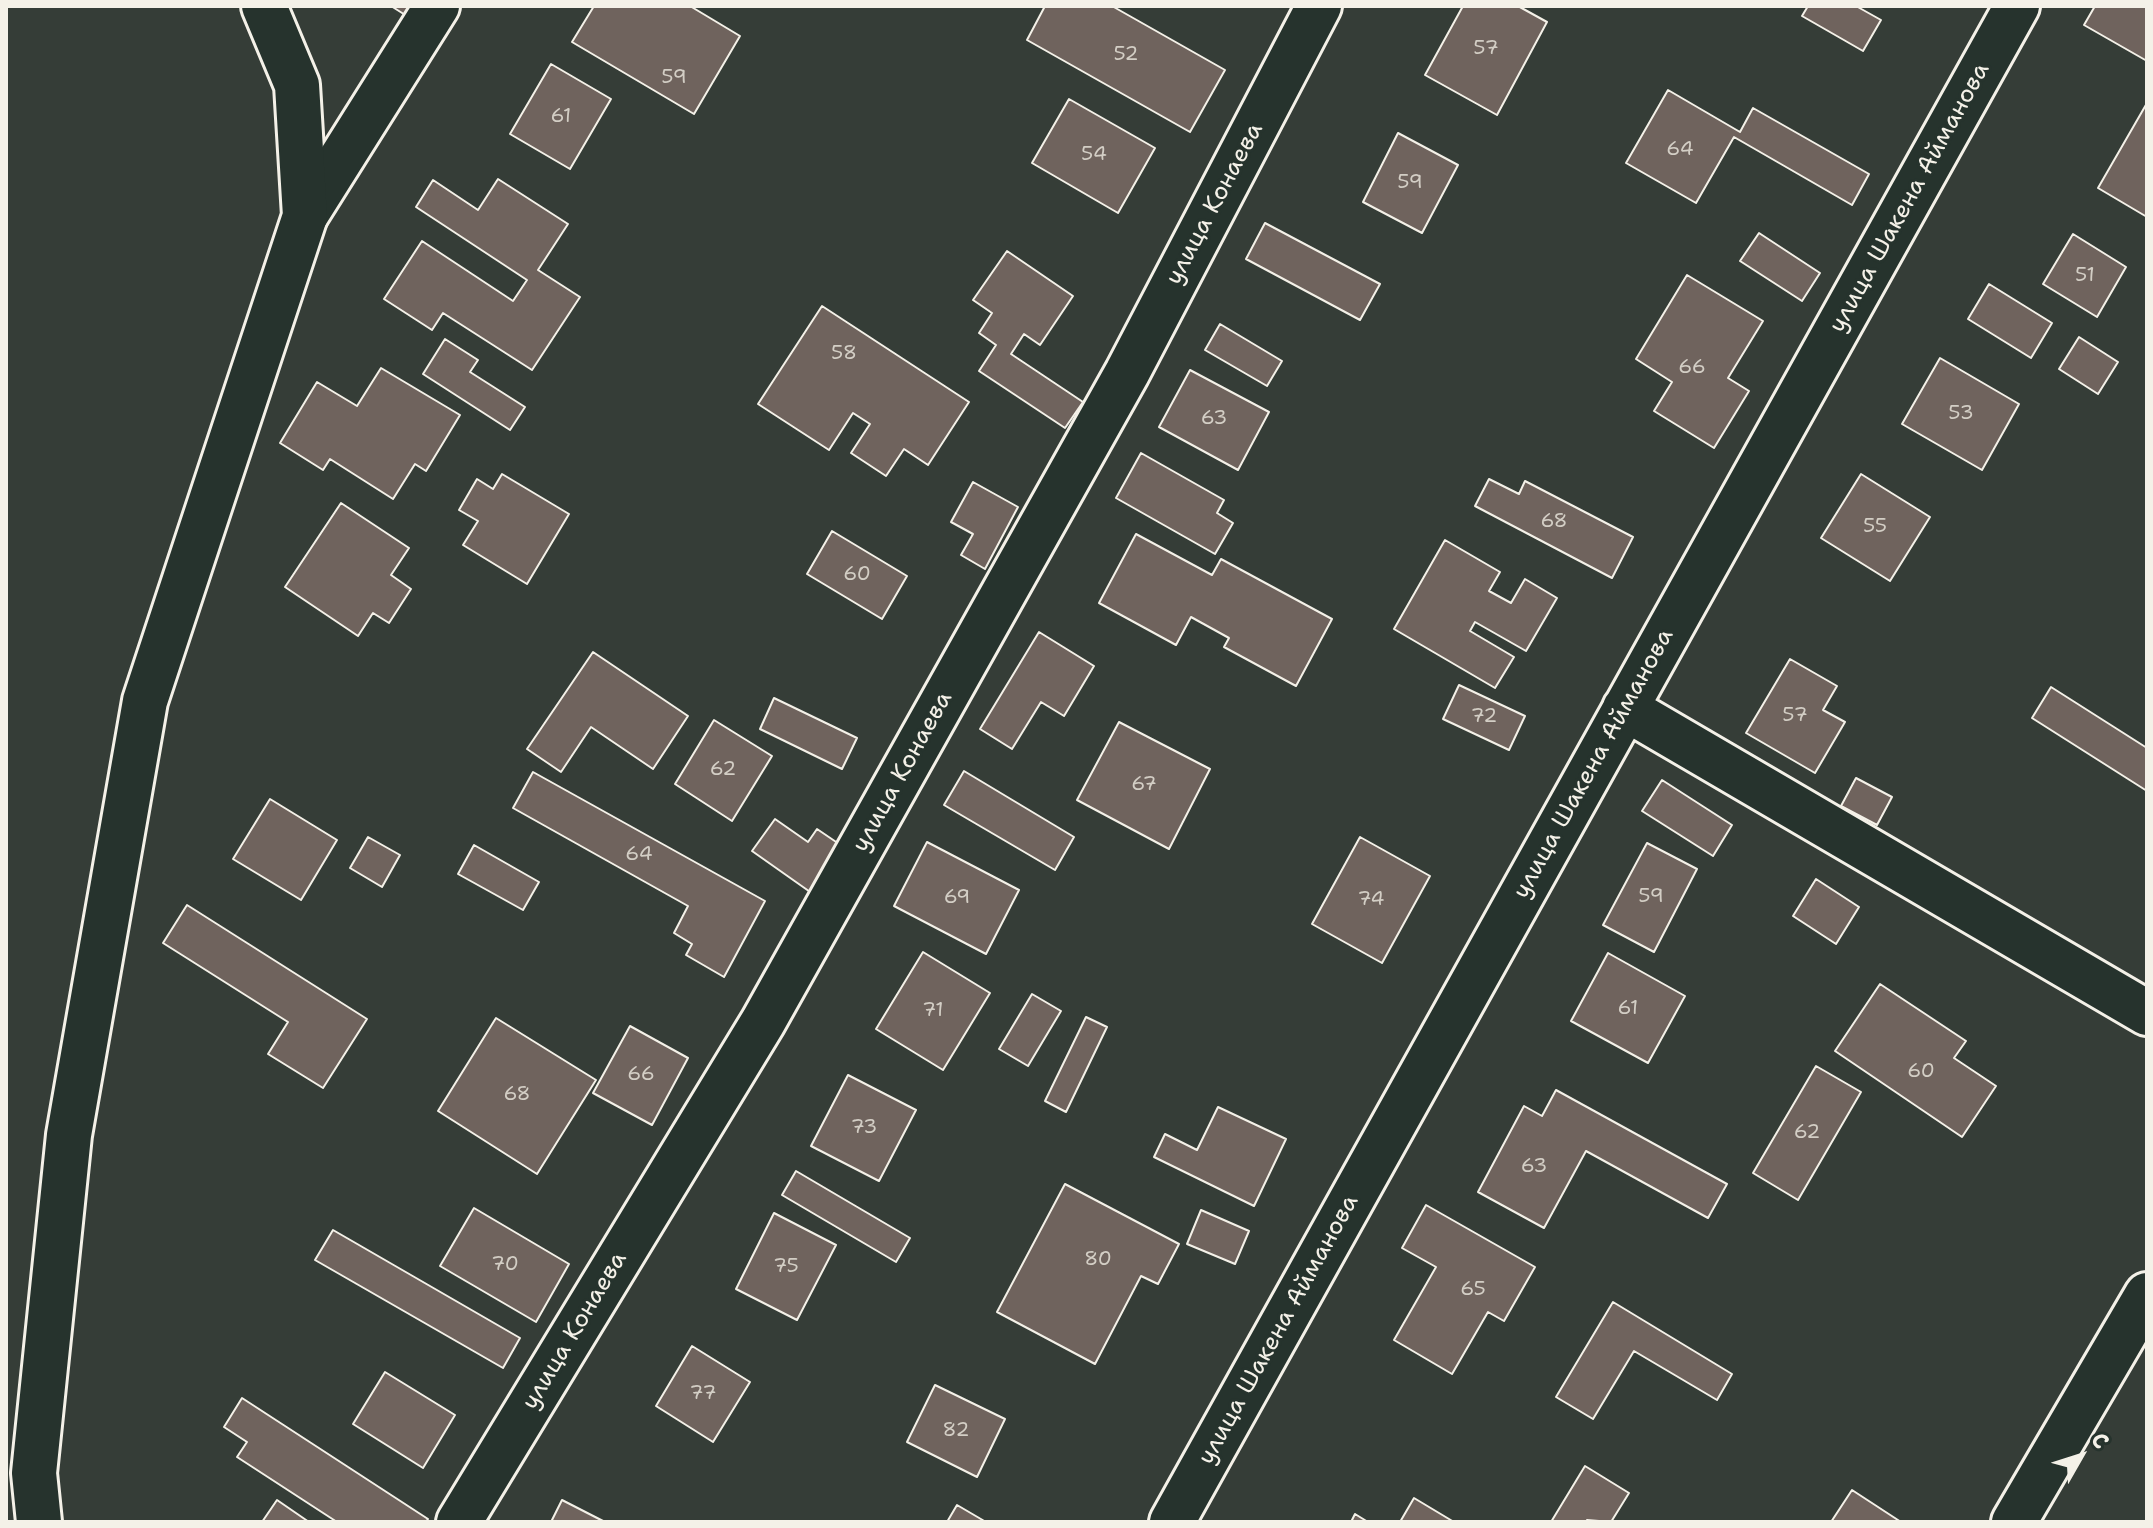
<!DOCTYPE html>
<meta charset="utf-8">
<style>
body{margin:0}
#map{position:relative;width:2153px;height:1528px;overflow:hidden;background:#353d37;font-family:"Shantell Sans",sans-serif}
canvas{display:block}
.frame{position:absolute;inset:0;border:8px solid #f4f1e8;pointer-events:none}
.north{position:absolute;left:2041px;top:1416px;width:80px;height:80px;-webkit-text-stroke:6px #26332d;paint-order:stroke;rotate:51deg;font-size:22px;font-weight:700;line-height:32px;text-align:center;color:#f4f1e8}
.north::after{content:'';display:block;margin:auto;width:28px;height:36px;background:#f4f1e8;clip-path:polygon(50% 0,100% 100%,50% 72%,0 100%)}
</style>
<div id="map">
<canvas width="2153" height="1528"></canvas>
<div class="frame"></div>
<div class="north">С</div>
</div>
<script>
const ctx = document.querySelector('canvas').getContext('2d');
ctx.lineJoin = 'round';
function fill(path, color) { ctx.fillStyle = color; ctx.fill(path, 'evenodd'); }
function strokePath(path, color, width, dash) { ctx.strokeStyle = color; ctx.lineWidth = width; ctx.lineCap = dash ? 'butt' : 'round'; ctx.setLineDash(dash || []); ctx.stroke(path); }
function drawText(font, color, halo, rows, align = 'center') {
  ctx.font = font + ' "Shantell Sans",sans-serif'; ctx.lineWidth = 6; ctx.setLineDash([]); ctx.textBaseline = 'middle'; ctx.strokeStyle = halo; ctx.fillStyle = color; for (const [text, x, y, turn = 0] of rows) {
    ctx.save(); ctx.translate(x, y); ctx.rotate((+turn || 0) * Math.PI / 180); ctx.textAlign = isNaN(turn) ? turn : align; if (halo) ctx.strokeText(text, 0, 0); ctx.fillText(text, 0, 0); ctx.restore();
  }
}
const building = new Path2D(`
 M 391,6 L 417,6 L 410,18 Z
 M 594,6 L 690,6 L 740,36 L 694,114 L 572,42 Z
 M 1045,6 L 1112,6 L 1225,70 L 1190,132 L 1027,40 Z
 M 1463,6 L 1518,6 L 1547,22 L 1497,115 L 1425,75 Z
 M 1808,6 L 1856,6 L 1881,20 L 1863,51 L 1802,16 Z
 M 2095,6 L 2147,6 L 2147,61 L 2084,25 Z
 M 551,64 L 611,99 L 570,169 L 510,134 Z
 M 1668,90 L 1740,132 L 1753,108 L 1869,174 L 1852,205 L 1734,137 L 1696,203 L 1626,163 Z
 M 1069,99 L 1155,148 L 1118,213 L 1032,163 Z
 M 2147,103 L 2147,217 L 2098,188 Z
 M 1398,133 L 1458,165 L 1422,233 L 1363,202 Z
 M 498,179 L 568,224 L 538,270 L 580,297 L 532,370 L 443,313 L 432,330 L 384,299 L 422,241 L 513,301 L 527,280 L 416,207 L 433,180 L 478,210 Z
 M 1265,223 L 1380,284 L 1360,320 L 1246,259 Z
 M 1759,233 L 1820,273 L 1802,301 L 1740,261 Z
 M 2073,234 L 2126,267 L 2097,317 L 2043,284 Z
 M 1007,251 L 1073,296 L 1040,345 L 1024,334 L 1011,354 L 1083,402 L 1065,428 L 979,371 L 996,345 L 979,333 L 992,313 L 973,300 Z
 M 1687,275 L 1763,321 L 1728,378 L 1749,391 L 1714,448 L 1654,411 L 1672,382 L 1636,359 Z
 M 1989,284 L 2052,323 L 2031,358 L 1968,319 Z
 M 822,306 L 969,402 L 928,465 L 904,449 L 886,476 L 851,453 L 870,424 L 853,413 L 829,450 L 758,404 Z
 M 1220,324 L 1282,361 L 1267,386 L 1205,350 Z
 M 2079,337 L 2118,362 L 2098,394 L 2059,369 Z
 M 445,339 L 478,360 L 470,372 L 525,407 L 510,430 L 423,374 Z
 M 1940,358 L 2019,404 L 1982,470 L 1902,424 Z
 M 381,368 L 460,415 L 426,471 L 415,464 L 393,499 L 330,459 L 323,470 L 280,443 L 317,382 L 357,406 Z
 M 1190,370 L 1269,412 L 1238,470 L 1159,427 Z
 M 1141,453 L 1224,500 L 1217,513 L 1233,523 L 1215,554 L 1116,498 Z
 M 502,474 L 569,514 L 527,584 L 463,545 L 478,521 L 459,510 L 477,479 L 493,489 Z
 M 1861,474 L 1930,517 L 1890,581 L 1821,538 Z
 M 1489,479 L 1519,494 L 1525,481 L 1633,537 L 1612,578 L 1475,506 Z
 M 973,482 L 1018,507 L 985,569 L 961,555 L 973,534 L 951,522 Z
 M 341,503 L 409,548 L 391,575 L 411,589 L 389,623 L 373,613 L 358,636 L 285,587 Z
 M 832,531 L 907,576 L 882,619 L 807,574 Z
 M 1136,534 L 1212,575 L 1221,559 L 1332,619 L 1296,686 L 1224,647 L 1229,638 L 1191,617 L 1176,645 L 1099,603 Z
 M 1445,540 L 1500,572 L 1489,591 L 1511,603 L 1525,579 L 1557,598 L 1526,651 L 1475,622 L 1470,631 L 1514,657 L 1495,688 L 1394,629 Z
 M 1039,632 L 1094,666 L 1064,716 L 1041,702 L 1012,749 L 980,729 Z
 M 593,652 L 688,716 L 653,769 L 591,727 L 561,772 L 527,749 Z
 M 1790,659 L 1837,686 L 1823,710 L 1845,722 L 1815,773 L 1746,733 Z
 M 1459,685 L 1525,716 L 1509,750 L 1443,719 Z
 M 2051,687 L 2147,748 L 2147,791 L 2032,718 Z
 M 774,698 L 857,738 L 842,769 L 760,729 Z
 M 714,720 L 772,756 L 732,821 L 675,784 Z
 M 1119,722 L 1210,769 L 1169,849 L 1077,800 Z
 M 964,771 L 1074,837 L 1055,870 L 944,805 Z
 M 533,772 L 765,901 L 724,977 L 686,955 L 692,944 L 674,933 L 688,906 L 513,808 Z
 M 1856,778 L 1892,797 L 1877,825 L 1841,806 Z
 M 1662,780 L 1732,825 L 1713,856 L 1642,811 Z
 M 270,799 L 337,840 L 301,900 L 233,859 Z
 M 775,819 L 808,842 L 817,829 L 845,848 L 813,894 L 752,851 Z
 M 368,837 L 400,855 L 382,887 L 350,868 Z
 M 1360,837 L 1430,876 L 1382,963 L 1312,924 Z
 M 927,842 L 1019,890 L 986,954 L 894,906 Z
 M 1647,843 L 1697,869 L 1654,952 L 1603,925 Z
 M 474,845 L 539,882 L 523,910 L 458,874 Z
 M 1816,879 L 1859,907 L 1836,944 L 1793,916 Z
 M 187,905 L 367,1019 L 323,1088 L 268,1054 L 288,1022 L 163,943 Z
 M 923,952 L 990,993 L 943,1070 L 876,1029 Z
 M 1608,953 L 1685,996 L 1648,1063 L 1571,1021 Z
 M 1880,984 L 1966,1041 L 1954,1058 L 1996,1086 L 1962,1137 L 1835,1051 Z
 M 1032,994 L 1061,1011 L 1028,1066 L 999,1049 Z
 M 1086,1017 L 1107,1027 L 1066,1112 L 1045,1101 Z
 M 496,1018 L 596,1080 L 537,1174 L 438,1111 Z
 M 630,1026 L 688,1058 L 652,1125 L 593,1093 Z
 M 1816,1066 L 1861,1092 L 1798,1200 L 1753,1173 Z
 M 848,1075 L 916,1110 L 879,1181 L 811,1146 Z
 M 1556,1090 L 1727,1184 L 1708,1218 L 1586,1151 L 1544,1228 L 1478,1192 L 1524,1106 L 1542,1116 Z
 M 1218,1107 L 1286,1139 L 1254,1206 L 1154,1157 L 1165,1134 L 1197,1150 Z
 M 796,1171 L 910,1238 L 896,1262 L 782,1195 Z
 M 1065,1184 L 1179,1244 L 1158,1284 L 1141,1276 L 1095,1364 L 997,1312 Z
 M 1426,1205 L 1535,1267 L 1504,1321 L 1488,1312 L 1452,1374 L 1394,1340 L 1436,1267 L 1402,1248 Z
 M 474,1208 L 569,1264 L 536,1322 L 440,1266 Z
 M 1201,1210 L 1249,1231 L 1235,1264 L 1187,1244 Z
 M 774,1213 L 836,1245 L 797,1320 L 736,1289 Z
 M 333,1230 L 520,1338 L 503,1368 L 315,1260 Z
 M 1613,1302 L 1732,1374 L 1717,1400 L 1634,1351 L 1593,1419 L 1556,1397 Z
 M 692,1346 L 750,1382 L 713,1442 L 656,1406 Z
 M 385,1372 L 455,1415 L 423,1468 L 353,1424 Z
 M 935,1385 L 1005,1419 L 977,1477 L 907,1442 Z
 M 242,1398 L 428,1519 L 426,1522 L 337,1522 L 237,1457 L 247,1442 L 224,1427 Z
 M 1585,1466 L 1629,1493 L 1611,1522 L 1587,1520 L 1586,1522 L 1551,1522 Z
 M 1852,1490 L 1901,1522 L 1831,1522 Z
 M 1414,1498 L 1454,1522 L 1400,1522 Z
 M 277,1500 L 309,1522 L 262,1522 Z
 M 562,1500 L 605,1522 L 551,1522 Z
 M 957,1505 L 986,1522 L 947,1522 Z
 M 1355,1514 L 1368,1522 L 1351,1522 Z`);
fill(building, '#6f635d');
strokePath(building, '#f4f1e8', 2);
const street = new Path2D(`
 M 305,216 L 437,6
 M 1625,708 L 2147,1013
 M 459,1522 L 763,1022 L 1127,373 L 1319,6
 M 1172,1522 L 2017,6
 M 2014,1522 L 2147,1295`);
const secondary = new Path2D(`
 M 39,1522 L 34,1473 L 69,1135 L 145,701 L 305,216 L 297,85 L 264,6`);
strokePath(street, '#f4f1e8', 50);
strokePath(secondary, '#f4f1e8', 50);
strokePath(street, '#26332d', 44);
strokePath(secondary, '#26332d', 44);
drawText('20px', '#d3cec5', null, [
 ["57",1486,49],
 ["52",1126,55],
 ["59",674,78],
 ["61",561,117],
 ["64",1680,150],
 ["54",1094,155],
 ["59",1410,183],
 ["51",2085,276],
 ["58",844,354],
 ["66",1692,368],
 ["53",1961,414],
 ["63",1214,419],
 ["68",1554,522],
 ["55",1875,527],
 ["60",857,575],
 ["57",1795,716],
 ["72",1484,717],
 ["62",723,770],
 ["67",1144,785],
 ["64",639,855],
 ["59",1651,897],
 ["69",957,898],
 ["74",1371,900],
 ["61",1628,1009],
 ["71",933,1011],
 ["60",1921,1072],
 ["66",641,1075],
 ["68",517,1095],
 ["73",864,1128],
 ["62",1807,1133],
 ["63",1534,1167],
 ["80",1098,1260],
 ["70",505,1265],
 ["75",786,1267],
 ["65",1473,1290],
 ["77",703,1394],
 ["82",956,1431]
]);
drawText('24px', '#f4f1e8', '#26332d', [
 ["улица Шакена Айманова",1910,198,-61],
 ["улица Конаева",1215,204,-62],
 ["улица Шакена Айманова",1594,764,-61],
 ["улица Конаева",903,772,-61],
 ["улица Шакена Айманова",1279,1330,-61],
 ["улица Конаева",575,1331,-59]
]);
</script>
